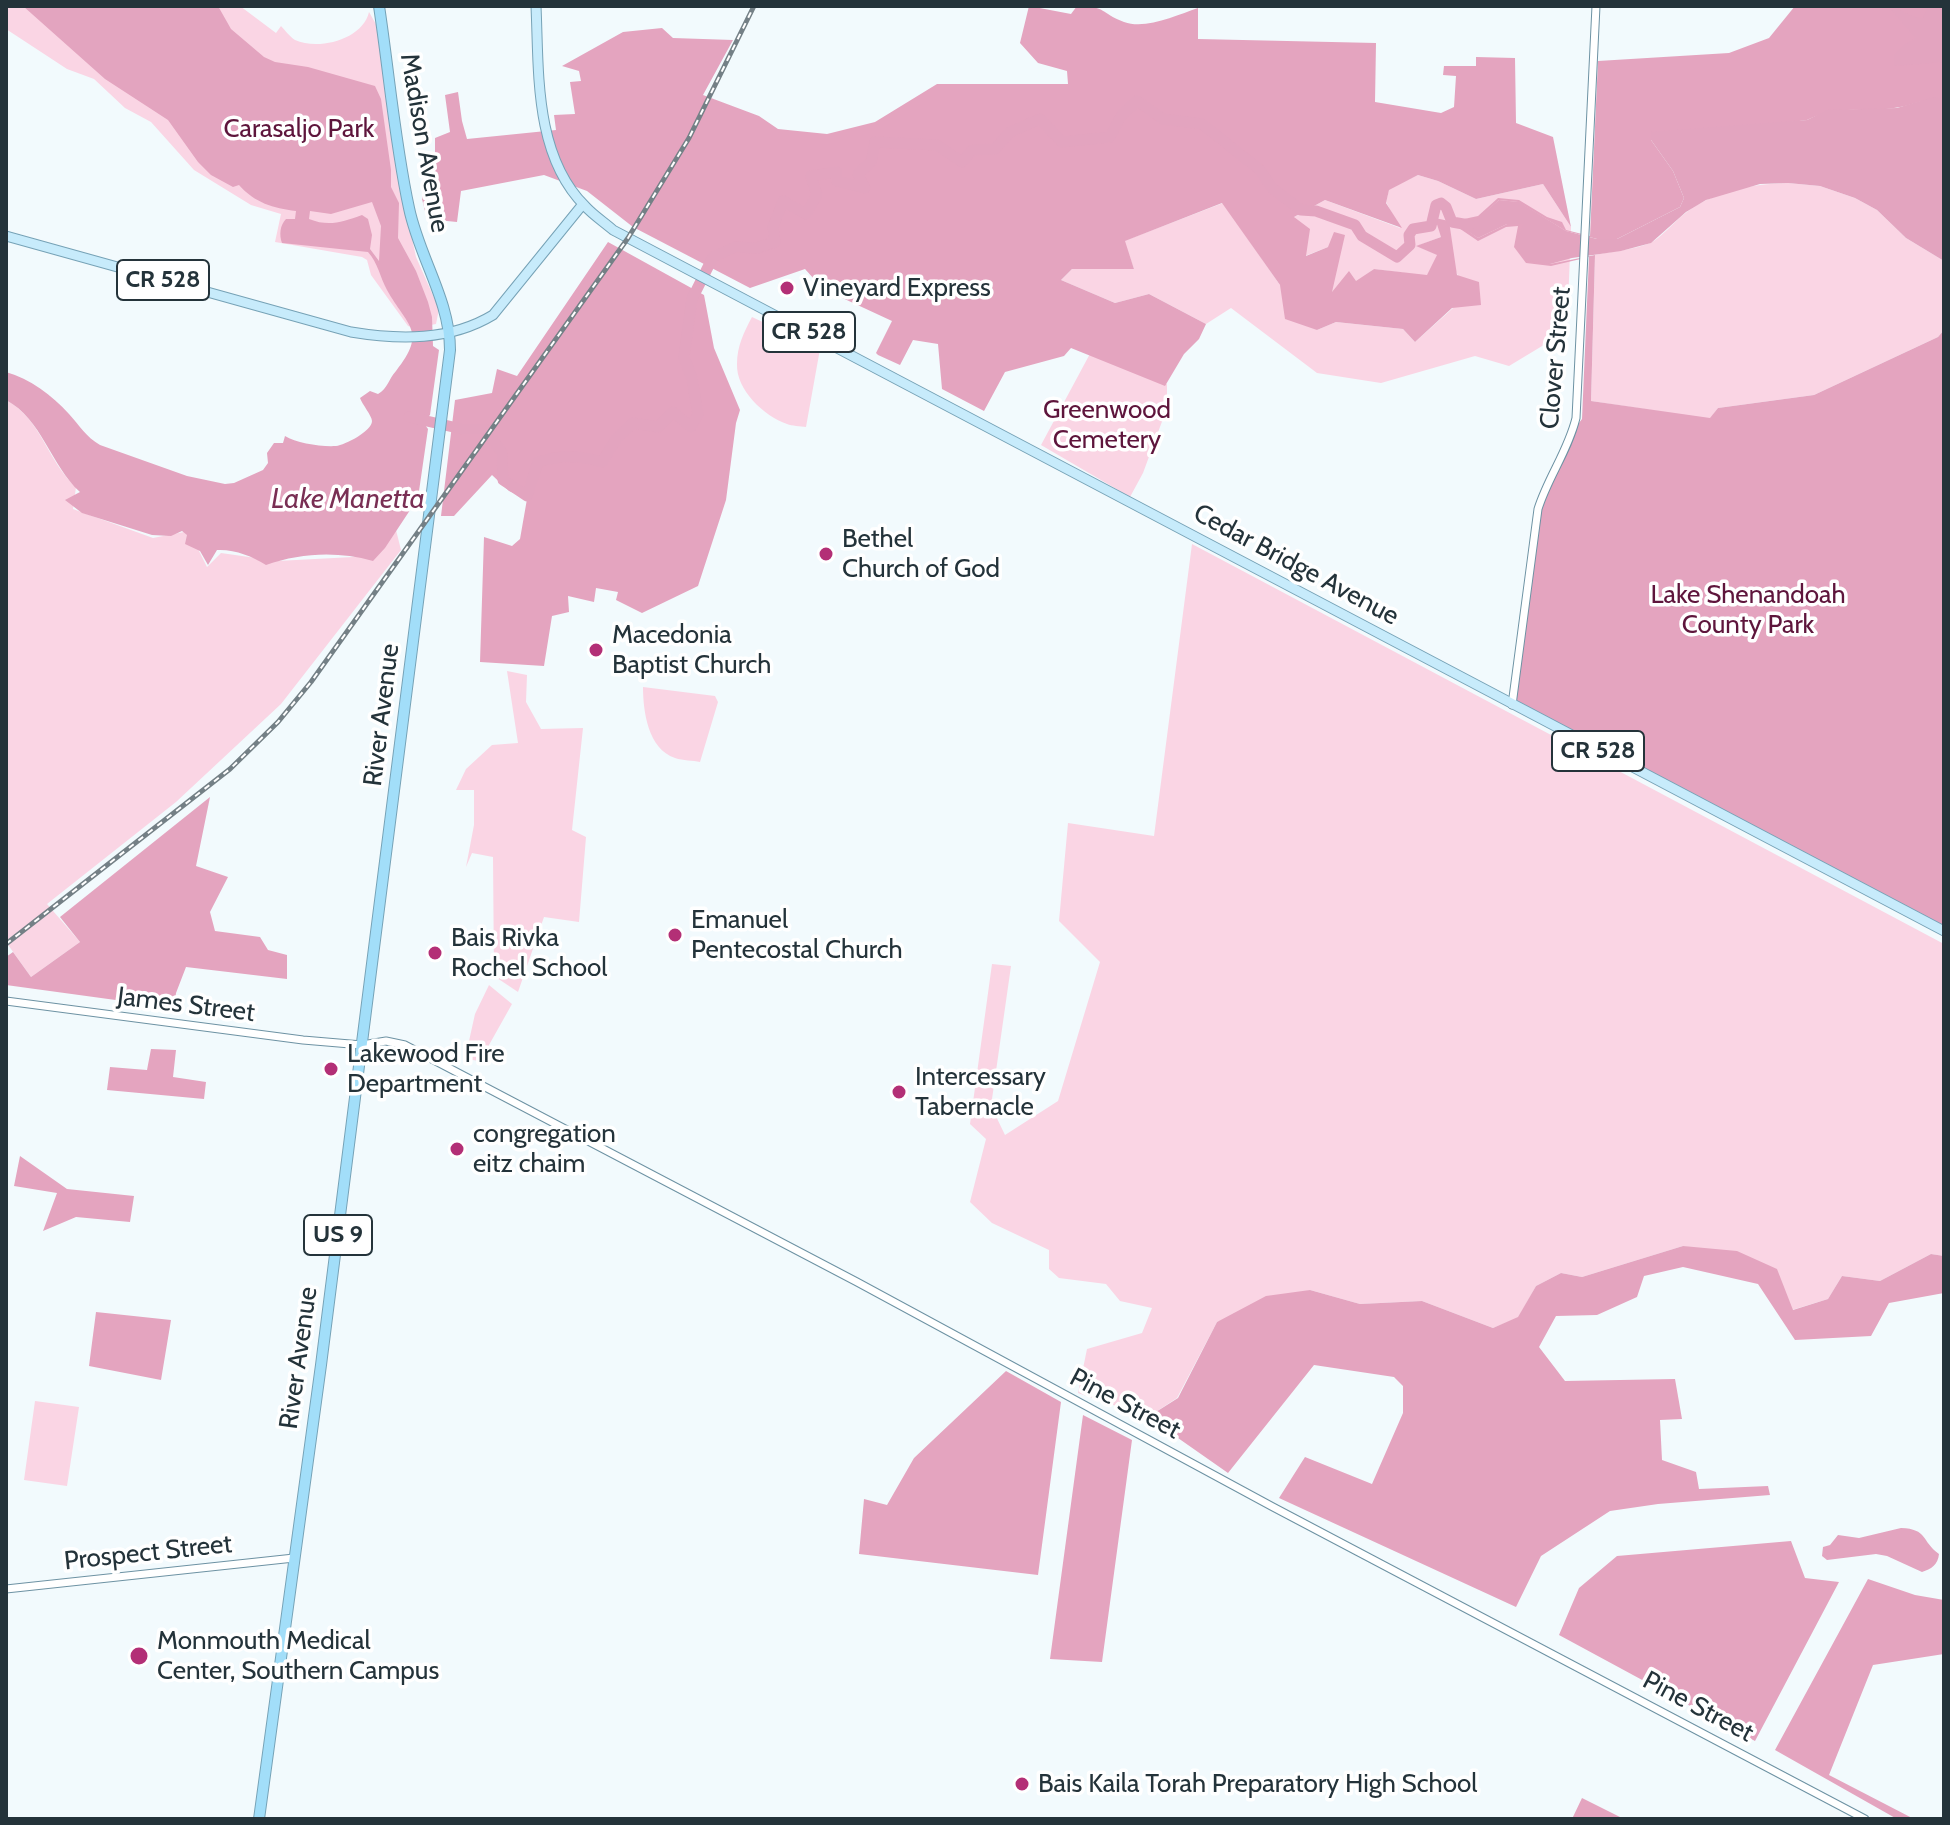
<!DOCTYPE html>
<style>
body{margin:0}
#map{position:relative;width:1950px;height:1825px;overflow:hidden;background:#f2fafd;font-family:Cabin,sans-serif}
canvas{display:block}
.frame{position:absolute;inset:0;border:8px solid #24333a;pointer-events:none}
</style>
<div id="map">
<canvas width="1950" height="1825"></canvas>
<div class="frame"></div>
</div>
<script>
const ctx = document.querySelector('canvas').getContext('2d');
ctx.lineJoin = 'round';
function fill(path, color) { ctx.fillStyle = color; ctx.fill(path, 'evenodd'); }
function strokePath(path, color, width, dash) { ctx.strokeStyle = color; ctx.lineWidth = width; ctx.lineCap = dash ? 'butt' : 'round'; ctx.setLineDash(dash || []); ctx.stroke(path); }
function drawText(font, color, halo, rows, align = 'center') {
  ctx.font = font + ' Cabin,sans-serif'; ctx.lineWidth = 7; ctx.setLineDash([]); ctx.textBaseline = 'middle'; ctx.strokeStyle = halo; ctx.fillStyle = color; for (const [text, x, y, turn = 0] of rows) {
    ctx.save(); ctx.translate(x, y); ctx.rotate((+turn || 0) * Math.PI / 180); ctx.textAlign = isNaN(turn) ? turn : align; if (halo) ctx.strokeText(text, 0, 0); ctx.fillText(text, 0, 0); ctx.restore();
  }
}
fill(new Path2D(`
 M 6,6 L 240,6 L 276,33 L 281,26 C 285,30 290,37 295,40 C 319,51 363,39 369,12 L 377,26 L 408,220 L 416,257 L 439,309 L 436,324 L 415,328 L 408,326 L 371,275 L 367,260 L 362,257 L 275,242 L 281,214 L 251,205 L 194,170 L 151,122 L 125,108 L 94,79 L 67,69 L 6,29 Z
 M 1418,175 L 1438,181 L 1476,199 L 1543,184 L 1571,227 L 1567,331 L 1509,366 L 1475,356 L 1381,383 L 1317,373 L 1231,308 L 1206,324 L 1149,294 L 1115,303 L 1061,280 L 1072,269 L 1134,269 L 1124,241 L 1223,203 L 1280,285 L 1317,330 L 1336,322 L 1403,329 L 1415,342 L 1453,308 L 1458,276 L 1441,237 L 1417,246 L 1438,255 L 1427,276 L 1374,269 L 1356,282 L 1331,293 L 1328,247 L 1305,256 L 1294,217 L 1325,200 L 1400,228 L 1386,202 L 1389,189 Z
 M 1788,183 L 1820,186 L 1855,198 L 1877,210 L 1906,238 L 1944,261 L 1944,330 L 1938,337 L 1814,395 L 1718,408 L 1710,419 L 1591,401 L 1595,255 C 1612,251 1634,250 1650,243 C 1662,237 1673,223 1683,215 C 1712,191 1751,184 1788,183 Z
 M 752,317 L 820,349 L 806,427 C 800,426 792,426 787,424 C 764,416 736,390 737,364 C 737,346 744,332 752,317 Z
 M 1092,350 L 1167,384 L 1167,408 L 1143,473 L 1130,497 L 1041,445 Z
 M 6,400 C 41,418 48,463 76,487 L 73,509 L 153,538 L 189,531 L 207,567 L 221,553 L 277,561 L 372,556 L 396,530 L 401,550 L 281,704 L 176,802 L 47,904 L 80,942 L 31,977 L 6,942 Z
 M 1192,544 L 1944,944 L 1944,1256 L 1931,1254 L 1880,1281 L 1842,1276 L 1828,1299 L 1792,1310 L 1776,1269 L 1683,1246 L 1582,1277 L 1561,1273 L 1536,1286 L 1518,1318 L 1493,1328 L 1422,1301 L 1360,1304 L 1310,1290 L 1217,1322 L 1177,1398 L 1148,1417 L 1078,1393 L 1087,1349 L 1142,1333 L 1152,1308 L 1120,1301 L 1106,1284 L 1059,1278 L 1049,1269 L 1049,1250 L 992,1223 L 970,1202 L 986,1139 L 970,1124 L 992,964 L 1011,966 L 991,1106 L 1005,1135 L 1058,1101 L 1100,962 L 1059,921 L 1068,823 L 1154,836 Z
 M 507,671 L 527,675 L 526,702 L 541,729 L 583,728 L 572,830 L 586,837 L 579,922 L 544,917 L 518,992 L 494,976 L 493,857 L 472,853 L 466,867 L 474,825 L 474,790 L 456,790 L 466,769 L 492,745 L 518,743 Z
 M 643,687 L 715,696 L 718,702 L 700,762 C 693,760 683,761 675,758 C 648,749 643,711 643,687 Z
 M 489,985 L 512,1004 L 480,1061 L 465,1059 L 475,1014 Z
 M 35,1401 L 79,1407 L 67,1486 L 24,1480 Z`), '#fad5e4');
fill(new Path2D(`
 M 1029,6 L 1071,14 L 1077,6 C 1107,6 1100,13 1124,22 C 1146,30 1177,15 1198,8 L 1198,39 L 1376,43 L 1375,102 L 1441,113 L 1454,107 L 1456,76 L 1443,75 L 1444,66 L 1476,66 L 1476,57 L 1515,58 L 1516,123 L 1553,137 L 1571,227 L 1543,184 L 1476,199 L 1438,181 L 1418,175 L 1389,190 L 1386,203 L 1402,228 L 1325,200 L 1294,217 L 1310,229 L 1306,256 L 1328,247 L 1334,232 L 1345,235 L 1332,292 L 1349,271 L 1356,281 L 1374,269 L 1427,275 L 1437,255 L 1416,246 L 1441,237 L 1435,218 L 1449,221 L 1457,275 L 1479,282 L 1481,305 L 1452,308 L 1415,342 L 1403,329 L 1336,322 L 1317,330 L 1285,319 L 1280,285 L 1222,203 L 1125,241 L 1134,269 L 1072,269 L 1061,280 L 1115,303 L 1149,294 L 1206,324 L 1199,339 L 1184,354 L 1165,386 L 1071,348 L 1064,356 L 1005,372 L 984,411 L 942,389 L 938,344 L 913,340 L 900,365 L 878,355 L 876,353 L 892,321 L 823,289 L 805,269 L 750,288 L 633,227 L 587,191 L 544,175 L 461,191 L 457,222 L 427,219 L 422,199 L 424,171 L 435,169 L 435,138 L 450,132 L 445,95 L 458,92 L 462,121 L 467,139 L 556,130 L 554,115 L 575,114 L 570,82 L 581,81 L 579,71 L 562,66 L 623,32 L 662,28 L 673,38 L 733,40 L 703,95 L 759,116 L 778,129 L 827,134 L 875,122 L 937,84 L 1068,84 L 1067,71 L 1038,63 L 1020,43 Z
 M 1795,6 L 1944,6 L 1944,98 C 1926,97 1912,106 1894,108 C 1861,113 1839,104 1807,120 L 1651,140 L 1673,171 L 1684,198 L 1680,207 L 1617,239 L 1597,239 L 1566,231 L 1518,202 L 1499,200 L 1478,219 L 1456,222 L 1478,238 L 1507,224 L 1524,224 L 1550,264 L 1595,255 L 1591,401 L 1710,418 L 1718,408 L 1814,395 L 1938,337 L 1944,330 L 1944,931 L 1512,705 L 1538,509 L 1572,432 L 1582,419 L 1589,257 L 1551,266 L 1526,263 L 1514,247 L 1518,226 L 1506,227 L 1478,241 L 1450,222 L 1478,216 L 1498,198 L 1519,200 L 1547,217 L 1562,222 L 1566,230 L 1590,236 L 1598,61 L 1729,53 L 1769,38 Z
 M 608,242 L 704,295 L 714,348 L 740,410 L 736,423 L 726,500 L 698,586 L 642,613 L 616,600 L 618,592 L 596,588 L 594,602 L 568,596 L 569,612 L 552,616 L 544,666 L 480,662 L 484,537 L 512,546 L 520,539 L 527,499 L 509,491 L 492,475 L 454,516 L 441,516 L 455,400 L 492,393 L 497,369 L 517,376 Z
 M 210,797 L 196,866 L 228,877 L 210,912 L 215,931 L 260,937 L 268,950 L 287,955 L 287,979 L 186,967 L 176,993 L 174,1008 L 6,985 L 6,957 L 13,952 L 31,977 L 80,942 L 60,917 Z
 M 151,1049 L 176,1050 L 173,1077 L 206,1082 L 204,1099 L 107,1090 L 110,1067 L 147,1070 Z
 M 20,1156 L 67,1189 L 134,1196 L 130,1222 L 76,1217 L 43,1231 L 57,1193 L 14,1186 Z
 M 1683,1246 L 1737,1251 L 1777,1269 L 1793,1310 L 1828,1299 L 1842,1276 L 1880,1281 L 1931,1254 L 1944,1256 L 1944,1293 L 1889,1303 L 1871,1336 L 1795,1340 L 1758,1284 L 1683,1267 L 1644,1276 L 1637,1297 L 1597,1315 L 1556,1316 L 1539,1347 L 1565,1381 L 1675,1379 L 1682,1419 L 1660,1420 L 1662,1460 L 1696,1472 L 1699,1489 L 1768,1486 L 1770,1495 L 1658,1504 L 1610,1511 L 1541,1556 L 1516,1607 L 1279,1498 L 1305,1457 L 1372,1484 L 1403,1413 L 1403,1386 L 1394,1377 L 1314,1365 L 1228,1473 L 1148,1417 L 1178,1398 L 1217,1322 L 1266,1296 L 1310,1290 L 1360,1304 L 1422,1301 L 1493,1328 L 1518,1317 L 1536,1286 L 1561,1273 L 1582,1277 Z
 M 96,1312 L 171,1320 L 161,1380 L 89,1366 Z
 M 1006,1371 L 1061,1402 L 1038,1575 L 859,1554 L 864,1499 L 887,1505 L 914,1458 Z
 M 1083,1415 L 1132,1440 L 1102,1662 L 1050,1659 Z
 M 1791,1541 L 1805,1578 L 1839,1582 L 1755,1741 L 1559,1635 L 1579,1588 L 1617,1556 Z
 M 1868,1579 L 1915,1595 L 1944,1600 L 1944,1654 L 1873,1665 L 1829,1775 L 1914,1819 L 1897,1819 L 1775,1750 Z
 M 1582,1798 L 1622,1818 L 1572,1819 Z`), '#e4a4bf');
fill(new Path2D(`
 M 23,6 L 218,6 L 231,29 L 264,57 L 275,62 L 308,67 L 375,86 L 381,99 L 391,170 L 391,187 L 399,203 L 398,238 L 416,271 L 428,302 L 432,317 L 433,346 L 439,350 L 430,415 L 423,422 L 428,429 L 418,498 L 385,548 L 373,561 C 337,551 301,553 266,565 C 252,556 234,549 217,550 L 208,565 L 200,551 L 185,544 L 187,535 L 182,531 L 171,536 L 152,535 L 82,513 L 65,500 L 80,492 C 51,466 42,419 6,400 L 6,372 C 30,379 52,395 69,414 C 80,426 86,437 100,445 L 187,476 L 225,484 L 234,483 L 263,470 L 268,463 L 267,453 L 274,443 L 283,443 L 285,436 C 296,443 321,447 336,446 C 345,445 372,431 372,421 C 372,416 362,404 360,398 L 370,391 L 378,394 C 388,388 388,380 396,371 C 428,331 407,326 387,290 C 380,277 378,263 368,252 L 282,243 C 279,235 280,225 286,219 L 295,219 L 296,211 C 273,208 255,203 239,185 L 233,187 L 211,175 L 198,162 L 168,120 L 105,79 ZM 372,202 L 381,226 L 379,261 L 370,249 L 372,235 L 368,219 L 362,215 C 342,222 329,227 309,219 L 310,211 L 331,214 Z
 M 1888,6 C 1902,7 1909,19 1923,18 L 1928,6 L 1944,6 L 1944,62 L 1894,66 L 1894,55 L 1904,45 L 1916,38 Z
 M 1933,97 L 1944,98 L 1944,261 L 1906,238 L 1877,210 L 1855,198 L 1820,186 L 1788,183 L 1760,184 L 1706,200 L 1686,212 L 1651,243 L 1621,251 L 1572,258 L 1550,264 L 1526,261 L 1515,245 L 1523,224 L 1507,224 L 1478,238 L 1454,222 L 1478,218 L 1499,200 L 1519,202 L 1566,231 L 1597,239 L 1617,239 L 1680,207 L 1684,198 L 1673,171 L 1651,140 L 1651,132 L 1807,120 L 1827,110 L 1897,108 Z
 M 1901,1528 C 1928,1529 1921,1541 1939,1554 C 1938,1565 1931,1569 1922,1572 L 1887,1556 L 1876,1554 L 1827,1560 L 1822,1556 L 1823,1547 L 1830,1545 L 1838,1535 L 1859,1538 Z`), '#e3a4bf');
strokePath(new Path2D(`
 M 409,417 L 462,429 L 485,429 L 502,453 L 503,480 L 527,496 L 538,462 C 561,455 578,455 602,462 L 617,438 L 633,423 L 658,427 L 673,412 L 691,427 L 698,414 L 692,379 L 684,357 L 692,299 L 713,257 L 735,247 L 757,248 L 775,242 L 773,227 L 783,201 L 806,214 L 817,195 L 811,176 L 837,172 L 837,181 L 865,188 L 858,174 L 871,162 L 875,142 L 937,145 L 962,162 L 972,150 L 995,149 L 1010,132 L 1040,119 L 1062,142 L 1110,137 L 1121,116 L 1137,101 L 1163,119 L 1202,124 L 1260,170 L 1272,188 L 1301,210 L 1316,211 L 1355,225 L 1362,236 L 1397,257 L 1410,245 L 1409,235 L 1413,229 L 1431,226 L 1436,205 L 1441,203 L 1446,207 L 1452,222 L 1469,225`), '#e3a4bf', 11);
const minor = new Path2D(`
 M 1512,705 L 1538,509 C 1548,477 1568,451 1576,418 L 1596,6
 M 6,1001 L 303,1040 L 362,1045 L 386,1041 L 405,1045 L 857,1282 L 1273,1507 L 1865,1819
 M 6,1589 L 294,1558`);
const major = new Path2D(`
 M 536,6 C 539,72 534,155 585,206 C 593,215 604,222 613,230 L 1944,931
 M 6,236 L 351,332 C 399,340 450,341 493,315 L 583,204`);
const highway = new Path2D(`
 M 259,1819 L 321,1365 L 450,350 C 450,300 419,257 409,208 C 395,144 389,72 379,6`);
strokePath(minor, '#6d92a3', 9);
strokePath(major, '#76a2b6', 11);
strokePath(highway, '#76a2b6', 12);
strokePath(minor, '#fff', 7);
strokePath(major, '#c7ebfb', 9);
strokePath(highway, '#a2def9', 10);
const rail = new Path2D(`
 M 6,944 L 230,769 L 278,722 L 311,682 L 628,238 L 689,138 L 754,6`);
strokePath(rail, '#748086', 5);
strokePath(rail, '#fff', 2, [6]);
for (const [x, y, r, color] of [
 [787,288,8,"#b32f76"],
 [826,554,8,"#b32f76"],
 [596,650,8,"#b32f76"],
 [675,935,8,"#b32f76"],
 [435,953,8,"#b32f76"],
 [331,1069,8,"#b32f76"],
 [899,1092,8,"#b32f76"],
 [457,1149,8,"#b32f76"],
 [139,1656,10,"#b32f76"],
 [1022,1784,8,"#b32f76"]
]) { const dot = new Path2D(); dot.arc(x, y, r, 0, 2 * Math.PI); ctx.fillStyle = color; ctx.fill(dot); strokePath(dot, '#fff', 3); }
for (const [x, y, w] of [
 [163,280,92],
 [809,332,92],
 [1598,751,92],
 [338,1235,68]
]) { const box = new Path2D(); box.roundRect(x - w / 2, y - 20, w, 40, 6); ctx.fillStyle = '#fff'; ctx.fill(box); strokePath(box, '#24333a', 2); }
drawText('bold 24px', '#24333a', null, [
 ["CR 528",163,280],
 ["CR 528",809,332],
 ["CR 528",1598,751],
 ["US 9",338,1235]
]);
drawText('26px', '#5e153c', '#fff', [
 ["Carasaljo Park",299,129],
 ["Greenwood",1107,410],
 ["Cemetery",1107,440],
 ["Lake Shenandoah",1748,595],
 ["County Park",1748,625]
]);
drawText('26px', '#24333a', '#fff', [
 ["Madison Avenue",424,143,80],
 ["Clover Street",1556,358,-85],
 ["Cedar Bridge Avenue",1296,565,28],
 ["River Avenue",382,715,-83],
 ["James Street",186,1005,7],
 ["River Avenue",299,1358,-82],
 ["Pine Street",1125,1404,28],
 ["Prospect Street",148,1553,-6],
 ["Pine Street",1698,1707,28]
]);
drawText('26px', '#24333a', '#fff', [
 ["Vineyard Express",803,288],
 ["Bethel",842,539],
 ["Church of God",842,569],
 ["Macedonia",612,635],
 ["Baptist Church",612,665],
 ["Emanuel",691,920],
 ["Pentecostal Church",691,950],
 ["Bais Rivka",451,938],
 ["Rochel School",451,968],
 ["Lakewood Fire",347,1054],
 ["Department",347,1084],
 ["Intercessary",915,1077],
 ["Tabernacle",915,1107],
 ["congregation",473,1134],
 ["eitz chaim",473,1164],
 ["Monmouth Medical",157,1641],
 ["Center, Southern Campus",157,1671],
 ["Bais Kaila Torah Preparatory High School",1038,1784]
], 'left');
drawText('italic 28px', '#792f54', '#fff', [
 ["Lake Manetta",348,500]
]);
</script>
